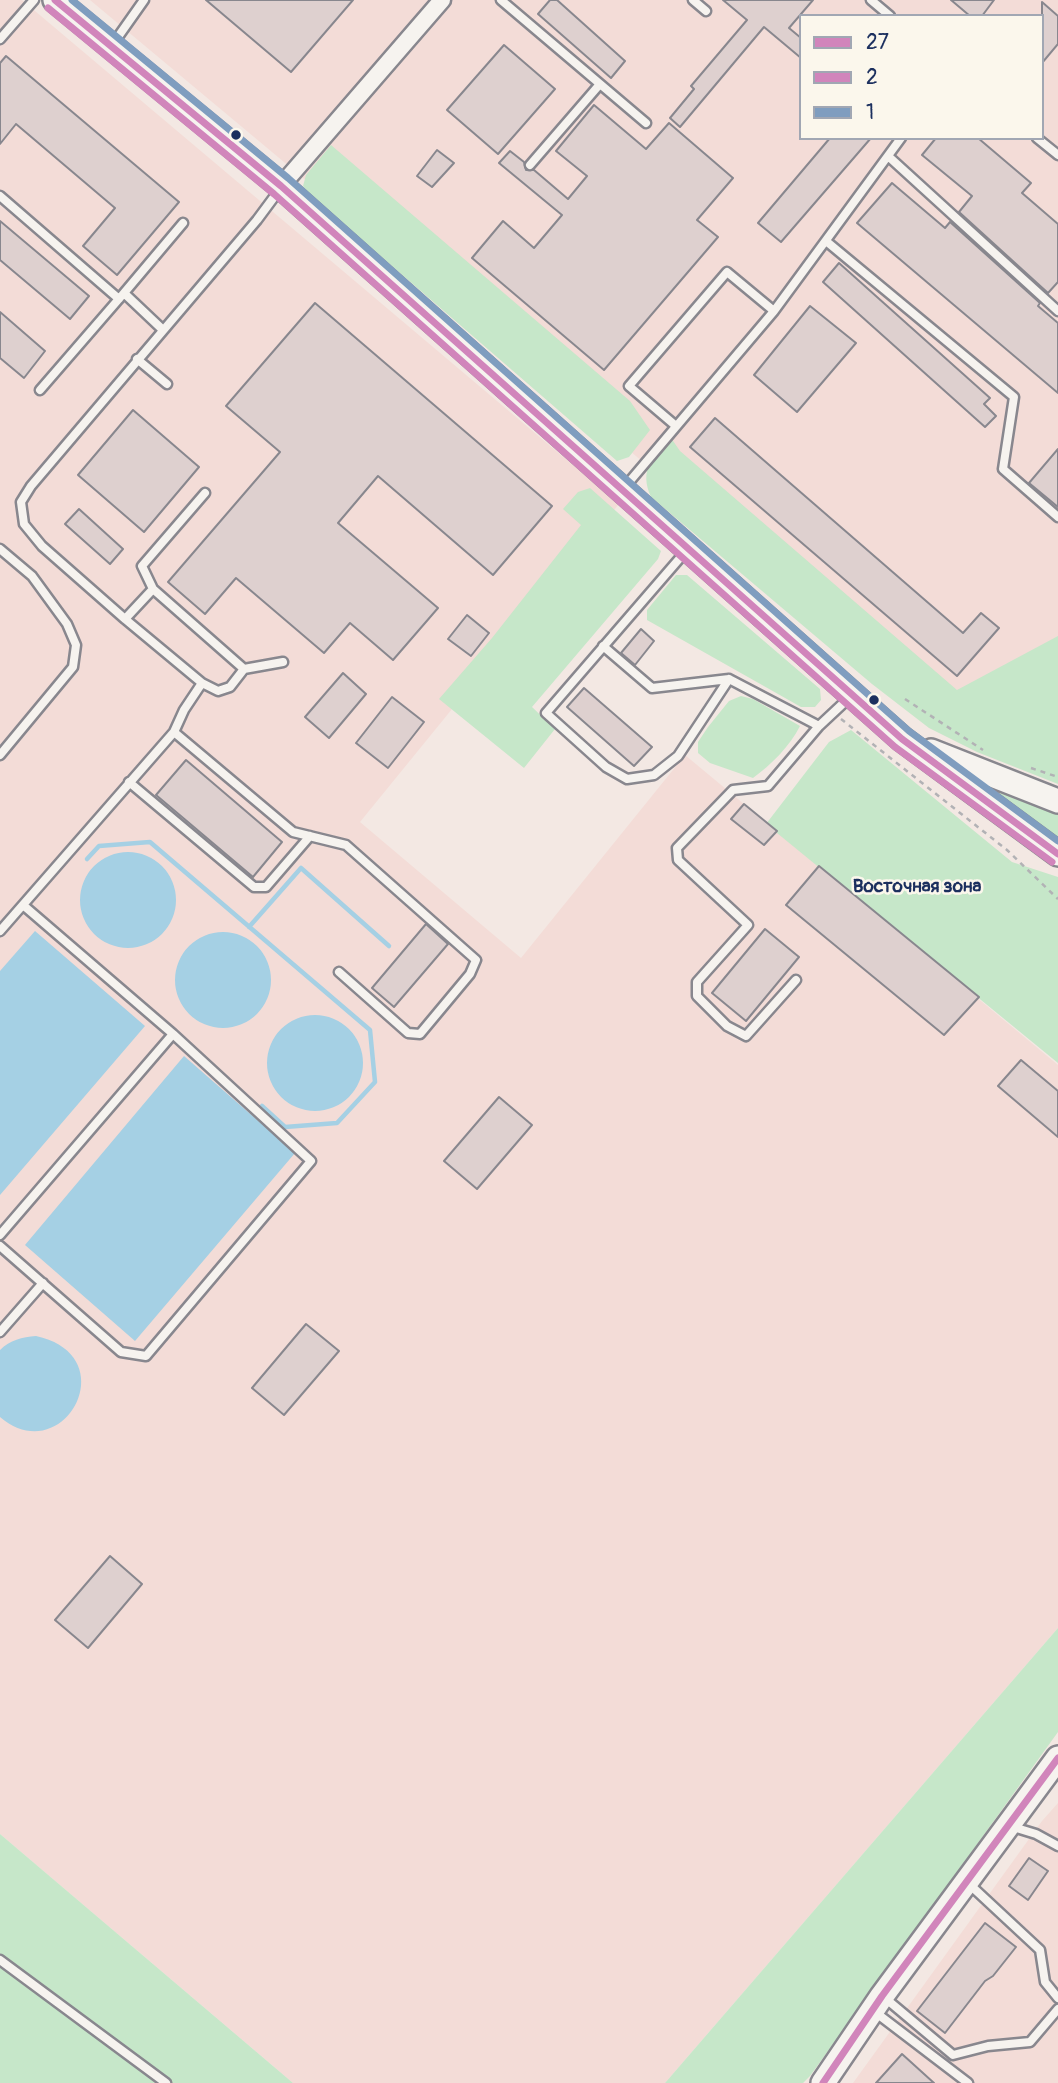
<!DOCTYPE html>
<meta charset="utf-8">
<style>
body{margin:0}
#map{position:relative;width:1058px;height:2083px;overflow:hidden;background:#f3e8e3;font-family:Pangolin,sans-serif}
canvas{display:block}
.legend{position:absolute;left:799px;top:14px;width:245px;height:126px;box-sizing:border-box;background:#fbf7ec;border:2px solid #a1a7b3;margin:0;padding:9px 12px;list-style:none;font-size:21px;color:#1b2f5e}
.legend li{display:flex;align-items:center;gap:14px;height:35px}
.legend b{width:35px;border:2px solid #a1a7b3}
</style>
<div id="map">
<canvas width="1058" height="2083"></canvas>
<ul class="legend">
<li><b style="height:9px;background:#d185bb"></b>27</li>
<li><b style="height:9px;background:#d185bb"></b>2</li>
<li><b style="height:9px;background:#7f9dbf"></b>1</li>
</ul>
</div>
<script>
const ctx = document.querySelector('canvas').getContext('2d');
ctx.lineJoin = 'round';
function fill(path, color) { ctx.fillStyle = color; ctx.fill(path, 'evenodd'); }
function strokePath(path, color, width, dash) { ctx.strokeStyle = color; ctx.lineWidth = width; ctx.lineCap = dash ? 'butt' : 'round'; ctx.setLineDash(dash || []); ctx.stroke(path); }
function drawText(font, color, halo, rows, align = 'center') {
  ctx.font = font + ' Pangolin,sans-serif'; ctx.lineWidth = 5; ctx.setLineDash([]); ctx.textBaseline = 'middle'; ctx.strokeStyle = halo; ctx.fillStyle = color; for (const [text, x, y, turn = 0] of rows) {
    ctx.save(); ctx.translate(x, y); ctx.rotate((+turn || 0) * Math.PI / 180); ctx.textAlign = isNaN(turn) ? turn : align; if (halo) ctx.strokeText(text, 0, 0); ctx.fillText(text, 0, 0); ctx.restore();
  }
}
fill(new Path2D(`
 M 0,0 L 22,0 L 619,504 L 360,822 L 521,958 L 685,755 L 1058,1065 L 1058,1628 L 665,2083 L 293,2083 L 0,1834 Z
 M 90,0 L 1058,0 L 1058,750 L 861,644 ZM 801,16 L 1042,16 L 1042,138 L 801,138 Z
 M 1058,1803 L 1058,2083 L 853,2083 L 1042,1821 Z`), '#f3dcd7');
fill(new Path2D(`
 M 331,145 L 630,401 L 650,430 L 629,457 L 617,461 L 310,195 L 303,186 L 306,175 Z
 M 671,438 L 680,451 L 957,690 L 1058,636 L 1058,784 L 977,752 L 929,728 L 872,684 L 651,497 C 639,470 652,457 671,438 Z
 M 590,488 L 661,551 L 658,559 L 532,707 L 555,729 L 524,768 L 439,699 L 492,638 L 581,525 L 563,509 L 578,492 Z
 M 676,575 L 687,575 L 820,689 L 821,700 L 815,707 L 801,707 L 647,620 L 647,610 Z
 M 741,696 L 753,699 L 800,726 C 790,746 771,765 753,778 L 710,763 L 698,753 L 698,742 L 708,727 L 729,701 Z
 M 851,730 L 1012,862 L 1058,877 L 1058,1063 L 766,824 L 829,742 Z
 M 990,788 L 1058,812 L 1058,837 Z
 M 1058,1628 L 1058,1732 L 810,2076 L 803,2083 L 665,2083 Z
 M 0,1834 L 293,2083 L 0,2083 Z`), '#c6e7c9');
fill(new Path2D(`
 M80 900a48 48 0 1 1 96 0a48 48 0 1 1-96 0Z
 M 35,931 L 145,1026 L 0,1195 L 0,971 Z
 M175 980a48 48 0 1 1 96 0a48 48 0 1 1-96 0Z
 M267 1063a48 48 0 1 1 96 0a48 48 0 1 1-96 0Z
 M 184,1056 L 295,1153 L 135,1341 L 25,1245 Z
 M 36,1336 C 127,1356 63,1471 0,1417 L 0,1350 C 10,1340 22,1337 36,1336 Z`), '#a5d0e4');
strokePath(new Path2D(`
 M 87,859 L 99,846 L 150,842 L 370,1030 L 375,1082 L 337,1123 L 285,1127 L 262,1106
 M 249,927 L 301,868 L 389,946`), '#a5d0e4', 4.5);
const building = new Path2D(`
 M 206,0 L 353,0 L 291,72 Z
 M 550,0 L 557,0 L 625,61 L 611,78 L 538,14 Z
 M 723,0 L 813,0 L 789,28 L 801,38 L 801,58 L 764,27 L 680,127 L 670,118 L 694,89 L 691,86 L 747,20 Z
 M 951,0 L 994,0 L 982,16 L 970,16 Z
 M 1042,2 L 1058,16 L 1058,44 L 1042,63 Z
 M 504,45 L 555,89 L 498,154 L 447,110 Z
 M 6,56 L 179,202 L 117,275 L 83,246 L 115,208 L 16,124 L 0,144 L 0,63 Z
 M 594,105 L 646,149 L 669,123 L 733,178 L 697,220 L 718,237 L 604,370 L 472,258 L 503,221 L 534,248 L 562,215 L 499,163 L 510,151 L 524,162 L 526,170 L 534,170 L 568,199 L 587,176 L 556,151 Z
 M 830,138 L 871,138 L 781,242 L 758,223 Z
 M 936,138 L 978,138 L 1031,183 L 1022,193 L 1058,224 L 1058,282 L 1048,293 L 959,212 L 972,196 L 922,155 Z
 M 437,150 L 454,163 L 432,187 L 417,176 Z
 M 892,183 L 945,228 L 950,222 L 1040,303 L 1038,306 L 1058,323 L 1058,393 L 857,223 Z
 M 0,221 L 89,296 L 70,319 L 0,260 Z
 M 839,263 L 990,398 L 984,404 L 996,416 L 985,427 L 823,282 Z
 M 315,303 L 552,506 L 493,575 L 378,476 L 338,523 L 438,608 L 393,660 L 350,623 L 324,653 L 236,578 L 205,614 L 168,582 L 280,452 L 226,406 Z
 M 810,306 L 856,343 L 797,412 L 754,375 Z
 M 0,312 L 45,351 L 24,378 L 0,358 Z
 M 133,410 L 199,467 L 144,532 L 78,475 Z
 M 715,418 L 963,633 L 981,613 L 999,628 L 957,676 L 690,447 Z
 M 1058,449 L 1058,507 L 1029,483 Z
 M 79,509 L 123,549 L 110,564 L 65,524 Z
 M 467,615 L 489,633 L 471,656 L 448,639 Z
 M 641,629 L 654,641 L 635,665 L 621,653 Z
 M 343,673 L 366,694 L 329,738 L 305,717 Z
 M 584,688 L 652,747 L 634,766 L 567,707 Z
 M 392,697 L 424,722 L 388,768 L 356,743 Z
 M 186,760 L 282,842 L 253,877 L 156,795 Z
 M 744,804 L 777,831 L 764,845 L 731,819 Z
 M 819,866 L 979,997 L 944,1035 L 786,905 Z
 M 426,924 L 448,944 L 394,1007 L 372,988 Z
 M 765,929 L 799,957 L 746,1021 L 712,993 Z
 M 1021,1060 L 1058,1091 L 1058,1137 L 998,1086 Z
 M 499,1097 L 532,1125 L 477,1189 L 444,1161 Z
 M 306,1324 L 339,1351 L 284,1415 L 252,1388 Z
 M 110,1556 L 142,1584 L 88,1648 L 55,1620 Z
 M 1029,1858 L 1048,1871 L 1028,1900 L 1009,1886 Z
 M 985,1923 L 1016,1947 L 993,1976 L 985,1981 L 945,2033 L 917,2011 Z
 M 902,2054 L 934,2083 L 876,2083 Z`);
fill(building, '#ded0cf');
strokePath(building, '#88878e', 2);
const lane = new Path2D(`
 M 501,0 L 646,123
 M 693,0 L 706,11
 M 871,0 L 890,16
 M 0,39 L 34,0
 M 113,44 L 144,0
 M 1037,138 L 1058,155
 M 888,156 L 1058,311
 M 530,165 L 600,84
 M 0,196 L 119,299
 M 826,241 L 1014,397 L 1003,469 L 1058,517
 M 124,293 L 183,223
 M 137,359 L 167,384
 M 40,390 L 124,293 L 162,329
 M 676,426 L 629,386 L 727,272 L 774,311
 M 624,488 L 774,311 L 901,138
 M 205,493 L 142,566 L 153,589 L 244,669 L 230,687 L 218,691 L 202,683 L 125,619 L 42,546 L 24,524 L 21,502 L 31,486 L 257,220 L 280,189
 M 0,549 L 32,576 L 67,624 L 76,645 L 73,667 L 0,755
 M 686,551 L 546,713 L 606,767 L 627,779 L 654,775 L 678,756 L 729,679 L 819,726
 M 125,619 L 153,589
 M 603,646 L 652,688 L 729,679
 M 244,669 L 283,662
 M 174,732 L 293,832 L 346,845 L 476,960 L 470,974 L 420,1034 L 408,1033 L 339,972
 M 129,782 L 254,887 L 266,887 L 310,836
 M 0,931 L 174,732 L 184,710 L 202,683
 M 796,980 L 746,1036 L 727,1026 L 697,996 L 697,982 L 748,925 L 678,860 L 677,848 L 733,790 L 768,786 L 819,726 L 850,697
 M 0,1235 L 173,1034
 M 0,1246 L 121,1352 L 146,1356 L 311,1161 L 173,1034 L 23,905
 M 0,1332 L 43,1283
 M 1010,1826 L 1036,1834 L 1058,1846
 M 968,1883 L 1040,1950 L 1045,1982 L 1058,1998
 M 0,1960 L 166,2083
 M 885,1998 L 953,2055 L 988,2046 L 1030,2042 L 1058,2009
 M 875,2012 L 968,2083`);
const street = new Path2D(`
 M 281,186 L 442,0`);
const secondary = new Path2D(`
 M 55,0 L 281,186 L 902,739 L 1058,854
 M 931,751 L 1058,801
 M 823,2083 L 882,1996 L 1058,1758`);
strokePath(lane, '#88878e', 13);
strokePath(street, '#88878e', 21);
strokePath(secondary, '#88878e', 28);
strokePath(new Path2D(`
 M 905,699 L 983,750
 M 841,719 L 1007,850 L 1058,899
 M 1031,768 L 1058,777`), '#b2b2b5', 2.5, [5, 5]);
strokePath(lane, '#f6f3ef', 8);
strokePath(street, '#f6f3ef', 16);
strokePath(secondary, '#f6f3ef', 23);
strokePath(new Path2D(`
 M 55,0 L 281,186 L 902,739 L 1058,854
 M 823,2083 L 882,1996 L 1058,1758`), '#d185bb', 7);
strokePath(new Path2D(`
 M 48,8 L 274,194 L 895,747 L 1052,862`), '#d185bb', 7);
strokePath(new Path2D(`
 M 72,0 L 288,178 L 909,731 L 1058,841`), '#7f9dbf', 7);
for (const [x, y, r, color] of [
 [236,135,6,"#1b2f5e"],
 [874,700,6,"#1b2f5e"]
]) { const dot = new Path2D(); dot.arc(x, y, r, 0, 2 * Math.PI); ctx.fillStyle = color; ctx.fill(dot); strokePath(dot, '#fbf7ec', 2.5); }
drawText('bold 19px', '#1b2f5e', '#fbf7ec', [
 ["Восточная зона",917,887]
]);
</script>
